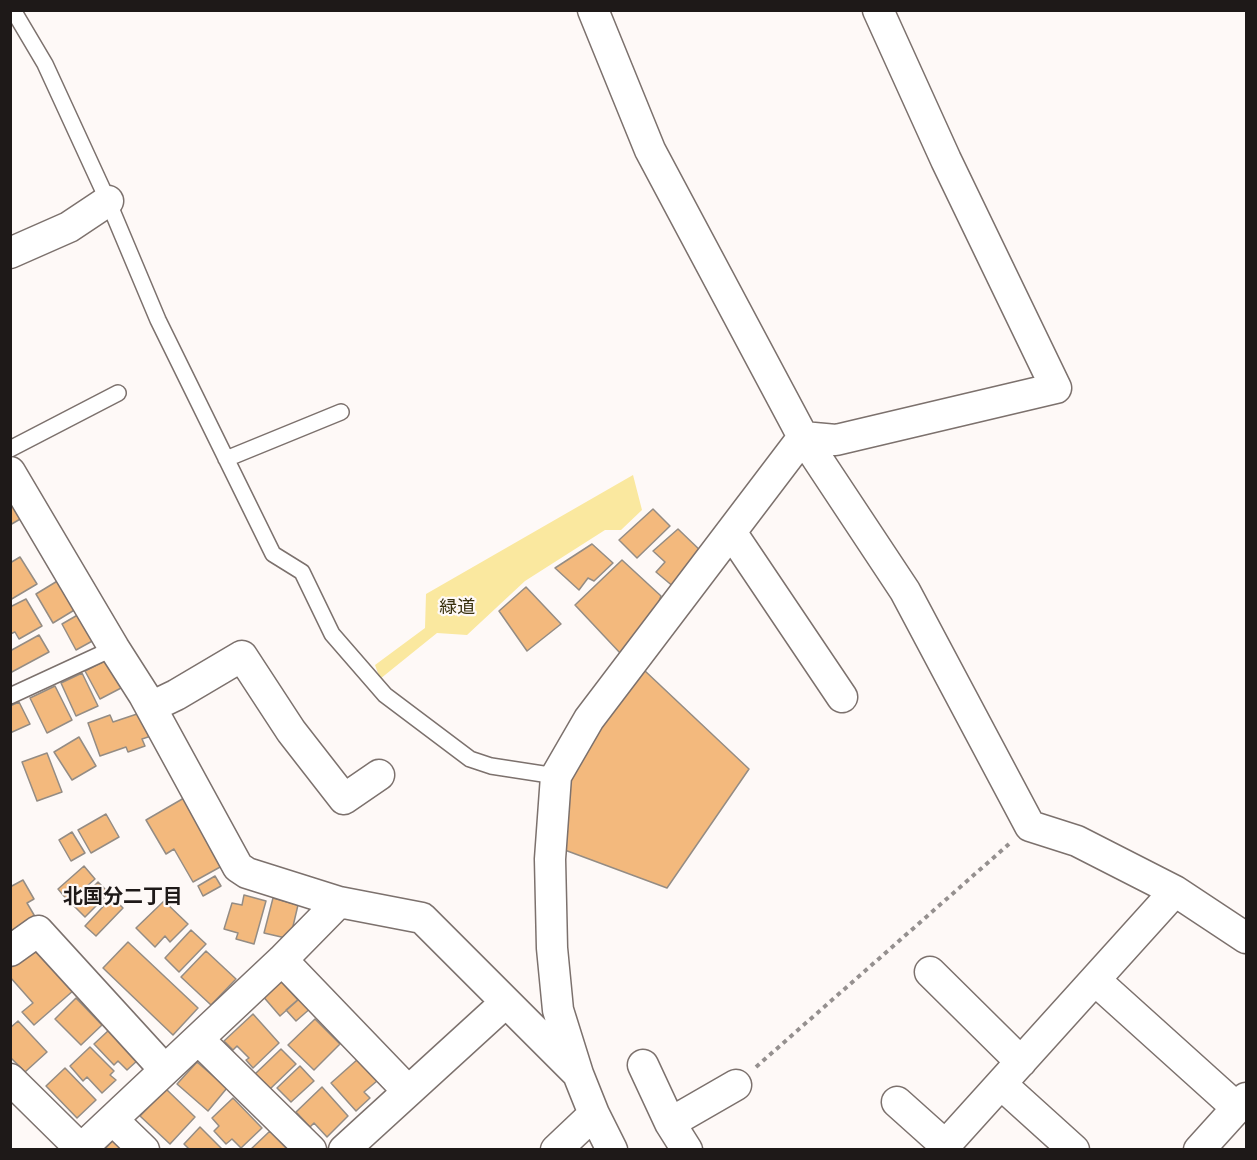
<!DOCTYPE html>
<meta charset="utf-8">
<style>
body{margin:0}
#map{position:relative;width:1257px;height:1160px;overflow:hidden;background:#fef9f7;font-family:"Asap Condensed",sans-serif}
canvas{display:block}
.frame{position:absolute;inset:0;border:12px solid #1e1918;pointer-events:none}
</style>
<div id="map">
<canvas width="1257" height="1160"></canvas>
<div class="frame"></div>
</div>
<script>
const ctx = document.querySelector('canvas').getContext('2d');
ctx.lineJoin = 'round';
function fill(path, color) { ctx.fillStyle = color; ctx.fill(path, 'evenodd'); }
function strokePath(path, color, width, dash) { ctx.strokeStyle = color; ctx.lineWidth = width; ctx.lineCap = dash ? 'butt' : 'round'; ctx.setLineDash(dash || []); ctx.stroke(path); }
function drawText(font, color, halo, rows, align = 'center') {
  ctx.font = font + ' "Asap Condensed","Noto Sans JP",sans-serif'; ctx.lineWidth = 4.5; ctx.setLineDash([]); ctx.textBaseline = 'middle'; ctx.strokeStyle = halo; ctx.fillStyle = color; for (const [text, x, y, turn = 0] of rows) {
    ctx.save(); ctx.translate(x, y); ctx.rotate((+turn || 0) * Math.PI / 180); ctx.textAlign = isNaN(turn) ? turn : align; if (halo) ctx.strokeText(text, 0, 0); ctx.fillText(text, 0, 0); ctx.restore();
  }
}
fill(new Path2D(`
 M 633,475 L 642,510 L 621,530 L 605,530 L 525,581 L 467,635 L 437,633 L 380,679 L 375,665 L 425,628 L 426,594 Z`), '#fae89f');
const building = new Path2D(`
 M 10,497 L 22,518 L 10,525 Z
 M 653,509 L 670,526 L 637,558 L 619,540 Z
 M 678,529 L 704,554 L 675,588 L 656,572 L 665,562 L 653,551 Z
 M 592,544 L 613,563 L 594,581 L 588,578 L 579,590 L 555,568 Z
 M 20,557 L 37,584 L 10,600 L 10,563 Z
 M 622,560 L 661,596 L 654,615 L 621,654 L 575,605 Z
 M 59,580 L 76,609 L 53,623 L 36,594 Z
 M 526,587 L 561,624 L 527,651 L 499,611 Z
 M 26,599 L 42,626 L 19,639 L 15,632 L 10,634 L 10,607 Z
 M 81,613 L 96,639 L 76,650 L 62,624 Z
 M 39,635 L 49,652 L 10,673 L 10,651 Z
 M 108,659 L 123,687 L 100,699 L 85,671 Z
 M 641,662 L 644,670 L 749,769 L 667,888 L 562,849 L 566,781 Z
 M 82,673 L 98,706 L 76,716 L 61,683 Z
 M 55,686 L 72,720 L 47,733 L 30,698 Z
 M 19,702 L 30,724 L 10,733 L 10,706 Z
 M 143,712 L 151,736 L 142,739 L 145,746 L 128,752 L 126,747 L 100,756 L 88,723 L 110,715 L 113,722 Z
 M 79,737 L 96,766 L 72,780 L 54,752 Z
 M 47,753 L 62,792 L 37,801 L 22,762 Z
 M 184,798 L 222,866 L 193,882 L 174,849 L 166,854 L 146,820 Z
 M 106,814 L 119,837 L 91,853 L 78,830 Z
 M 72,832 L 85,853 L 71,861 L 59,840 Z
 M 84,866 L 95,879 L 69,902 L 58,889 Z
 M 215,876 L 221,886 L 203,896 L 198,886 Z
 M 23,880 L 34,899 L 27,903 L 37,920 L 14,934 L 10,928 L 10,887 Z
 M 98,882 L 109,893 L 85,917 L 74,906 Z
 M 244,895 L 266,901 L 254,944 L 236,939 L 238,933 L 224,929 L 232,903 L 242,905 Z
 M 112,897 L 123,908 L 96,936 L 85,926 Z
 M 273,898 L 298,905 L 290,939 L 264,933 Z
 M 164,901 L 188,924 L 170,942 L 165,936 L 155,947 L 136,928 Z
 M 191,930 L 206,944 L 179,972 L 165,958 Z
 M 128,942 L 198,1008 L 173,1035 L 103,968 Z
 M 35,946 L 74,990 L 34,1025 L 22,1012 L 33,1003 L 10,977 L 10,968 Z
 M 206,951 L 236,979 L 211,1005 L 181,977 Z
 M 278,978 L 298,1000 L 280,1016 L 261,994 Z
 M 302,996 L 312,1007 L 296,1021 L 286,1010 Z
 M 76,998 L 102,1025 L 81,1045 L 55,1019 Z
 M 253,1014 L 279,1043 L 253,1068 L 246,1060 L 249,1058 L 237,1046 L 233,1050 L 224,1041 Z
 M 315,1019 L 340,1044 L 314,1070 L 288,1045 Z
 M 18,1021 L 47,1052 L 25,1072 L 10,1057 L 10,1028 Z
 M 109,1030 L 138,1060 L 127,1070 L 118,1061 L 114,1065 L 94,1044 Z
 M 90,1047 L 114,1071 L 110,1075 L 116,1080 L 102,1093 L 87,1077 L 83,1081 L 70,1066 Z
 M 281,1049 L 296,1064 L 270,1089 L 255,1074 Z
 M 358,1059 L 377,1081 L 364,1092 L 370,1098 L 356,1111 L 331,1083 Z
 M 197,1062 L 227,1088 L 208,1111 L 177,1084 Z
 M 300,1066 L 314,1081 L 291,1102 L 277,1088 Z
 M 65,1068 L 96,1100 L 77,1118 L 46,1086 Z
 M 322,1087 L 348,1116 L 327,1137 L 314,1123 L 310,1127 L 296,1112 Z
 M 166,1089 L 195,1117 L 170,1144 L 140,1116 Z
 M 233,1098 L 262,1128 L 241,1148 L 232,1139 L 226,1144 L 214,1131 L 219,1126 L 212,1118 Z
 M 200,1127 L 223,1150 L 190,1150 L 184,1144 Z
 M 270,1131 L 288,1150 L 250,1150 Z
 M 114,1139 L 124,1150 L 104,1150 Z`);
fill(building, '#f3b97d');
strokePath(building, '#948c84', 1.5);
const service = new Path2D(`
 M 13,10 L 45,64 L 108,201 L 158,320 L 273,554 L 302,572 L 332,634 L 385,695 L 470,759 L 491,766 L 556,776
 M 10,449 L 118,393
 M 226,459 L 341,412
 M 10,696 L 114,648`);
const minor = new Path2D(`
 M 593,10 L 650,150 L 803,437 L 905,591 L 1030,826 L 1077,841 L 1175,891 L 1246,938
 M 10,253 L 69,227 L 108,201
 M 803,437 L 836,440 L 1056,388 L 946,160 L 878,10
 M 10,472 L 114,648 L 144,695 L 238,867 L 247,873 L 339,902 L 422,918 L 578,1074
 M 731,532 L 842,697
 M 151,707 L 176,695 L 242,656 L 291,731 L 344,799 L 379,775
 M 10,951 L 38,931 L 165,1070
 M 282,960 L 408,1091
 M 930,972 L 1021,1062
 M 1095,980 L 1237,1108
 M 198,1039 L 311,1150
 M 643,1065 L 670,1123 L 687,1150
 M 10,1079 L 81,1149
 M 1001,1084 L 1074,1150
 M 897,1102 L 945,1145
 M 113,1120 L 144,1150
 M 670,1123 L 736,1085
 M 80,1150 L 282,960 L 339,902
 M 344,1150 L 505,1003
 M 556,1150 L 594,1114
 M 612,1150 L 594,1114 L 578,1074 L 558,1010 L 552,948 L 550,859 L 556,776 L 589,719 L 803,437
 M 941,1150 L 1175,891
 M 1199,1150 L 1246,1098`);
strokePath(service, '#7c716d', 18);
strokePath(minor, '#7c716d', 33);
strokePath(new Path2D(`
 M 756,1067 L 1009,844`), '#95908f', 4, [4.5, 4.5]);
strokePath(service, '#fff', 15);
strokePath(minor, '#fff', 30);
drawText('18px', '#39310e', '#fef9f7', [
 ["緑道",457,607]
]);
drawText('bold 20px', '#1e1918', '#fef9f7', [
 ["北国分二丁目",123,897]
]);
</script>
